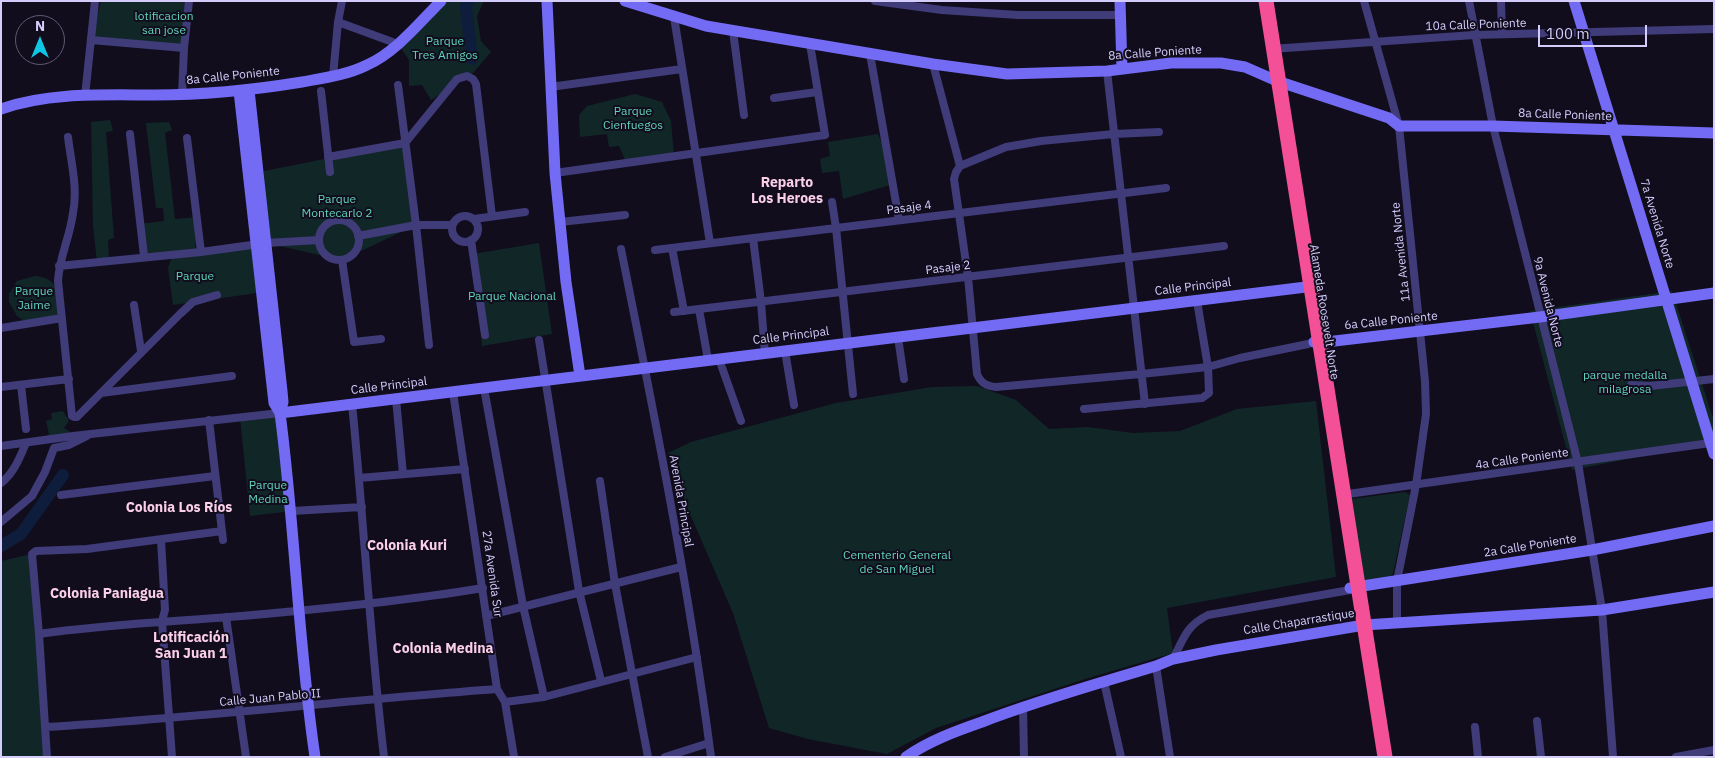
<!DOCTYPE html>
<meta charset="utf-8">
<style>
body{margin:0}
#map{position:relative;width:1715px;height:758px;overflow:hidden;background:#110d1d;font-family:"IBM Plex Sans",sans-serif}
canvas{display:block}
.frame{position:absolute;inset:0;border:2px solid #d4cdfc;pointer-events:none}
.north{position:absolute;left:15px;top:15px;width:50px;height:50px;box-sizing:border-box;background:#110d1d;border:1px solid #5f5a76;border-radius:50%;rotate:0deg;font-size:14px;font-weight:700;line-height:20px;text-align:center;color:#d4cdfc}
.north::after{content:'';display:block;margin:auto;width:18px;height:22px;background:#10c6e5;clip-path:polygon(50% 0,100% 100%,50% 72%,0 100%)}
.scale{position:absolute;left:1538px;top:25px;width:109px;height:22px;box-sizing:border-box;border:2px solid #d4cdfc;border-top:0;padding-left:6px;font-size:15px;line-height:18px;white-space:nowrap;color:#d4cdfc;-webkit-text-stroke:4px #110d1d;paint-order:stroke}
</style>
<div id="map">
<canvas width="1715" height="758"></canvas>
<div class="frame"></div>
<div class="north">N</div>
<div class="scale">100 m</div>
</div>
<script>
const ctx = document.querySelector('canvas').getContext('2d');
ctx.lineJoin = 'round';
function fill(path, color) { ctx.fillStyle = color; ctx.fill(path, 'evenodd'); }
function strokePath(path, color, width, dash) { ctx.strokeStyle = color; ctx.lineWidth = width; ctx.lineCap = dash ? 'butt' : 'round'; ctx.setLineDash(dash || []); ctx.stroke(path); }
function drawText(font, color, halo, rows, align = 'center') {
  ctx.font = font + ' "IBM Plex Sans",sans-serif'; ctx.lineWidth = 4; ctx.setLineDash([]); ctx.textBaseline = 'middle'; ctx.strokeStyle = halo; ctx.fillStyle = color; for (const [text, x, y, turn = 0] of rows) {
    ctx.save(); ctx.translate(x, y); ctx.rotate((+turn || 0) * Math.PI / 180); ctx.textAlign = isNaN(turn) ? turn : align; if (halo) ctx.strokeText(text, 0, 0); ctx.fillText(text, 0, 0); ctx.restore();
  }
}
fill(new Path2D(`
 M 101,1 L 189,1 L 184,48 L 91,40 Z
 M 444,1 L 484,1 L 477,16 L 481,41 L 491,52 L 473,73 L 431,100 L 422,85 L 409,86 L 409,60 L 398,44 Z
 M 635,94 L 662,102 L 671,121 L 674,156 L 626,162 L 619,146 L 609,147 L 607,134 L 580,137 L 579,115 L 587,106 Z
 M 110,120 L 113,131 L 106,132 L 114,238 L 108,240 L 109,260 L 97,262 L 93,226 L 91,122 Z
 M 169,122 L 172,130 L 165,133 L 175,219 L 197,217 L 195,251 L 257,244 L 257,293 L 173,305 L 168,268 L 173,254 L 144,256 L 140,224 L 164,221 L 163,208 L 156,208 L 146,123 Z
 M 878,134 L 885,151 L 890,185 L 843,199 L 839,171 L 822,173 L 820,159 L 830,156 L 828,142 Z
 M 405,143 L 416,225 L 342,260 L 266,243 L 264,171 Z
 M 539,243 L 552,334 L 482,346 L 473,254 Z
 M 35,276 C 57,278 57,289 61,307 L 57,315 L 54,317 L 24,321 L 17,316 L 9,302 L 9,294 L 17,281 Z
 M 1672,291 L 1714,421 L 1714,442 L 1572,470 L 1530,311 Z
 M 977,386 L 1016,400 L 1049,429 L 1088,427 L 1133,433 L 1180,431 L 1237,409 L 1316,401 L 1336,577 L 1167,608 L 1173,653 L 1085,679 L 936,728 L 887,754 L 808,739 L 769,728 L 733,613 L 687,507 L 668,453 L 691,442 L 836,403 L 932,387 Z
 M 63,411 L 69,421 L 64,428 L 69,431 L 70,436 L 41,440 L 49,434 L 46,421 L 52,419 L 51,413 Z
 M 276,413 L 292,511 L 250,516 L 240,417 Z
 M 1405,492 L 1410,495 L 1393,573 L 1390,577 L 1366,581 L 1360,577 L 1351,499 Z
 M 32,554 L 45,757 L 1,757 L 1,561 Z`), '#112727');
strokePath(new Path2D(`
 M 468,1 L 466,7 L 472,59
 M 1,546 L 21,534 L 63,475`), '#0e1d3c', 12);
strokePath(new Path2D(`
 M 875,1 L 942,10 L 1018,15 L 1120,15
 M 1364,1 L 1399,126 L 1425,381 L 1426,414 L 1416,485 L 1397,581 L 1397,623
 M 1469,1 L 1493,126 L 1578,463 L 1602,610 L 1613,757
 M 1501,1 L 1502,34
 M 674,17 L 710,243
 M 338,22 L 398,44
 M 733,31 L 744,115
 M 91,40 L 184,48
 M 1271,49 L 1474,35 L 1714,29
 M 870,54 L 899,220
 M 933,64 L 960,166
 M 1107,71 L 1145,404
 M 333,76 L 338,22 L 342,1
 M 398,85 L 416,225 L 429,345
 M 550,87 L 682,69
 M 321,91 L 330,172
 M 182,95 L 184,48 L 189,1
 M 85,96 L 95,1
 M 774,98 L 817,92
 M 1159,132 L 1114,134 L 1041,141 L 1006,147 L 960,166 L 956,172 L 954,179 L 968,277 L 977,374 C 981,383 986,386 996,387 L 1141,374 L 1208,367 L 1240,358 L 1308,344 L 1313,342
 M 130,134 L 144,256
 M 68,137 C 71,162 78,188 73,213 C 70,237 59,258 58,281 L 72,416 L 74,417 L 77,417 L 180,314 L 193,302 L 217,295
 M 187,138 L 201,252
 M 328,157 L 405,143 L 457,79 L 467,76 L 473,79 L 476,84 L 492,216
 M 555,173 L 825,135 L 810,44
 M 832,202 L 836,228 L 853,394
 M452 229a13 13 0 1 1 26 0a13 13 0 1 1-26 0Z
 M 474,219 L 525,212
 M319 240a20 20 0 1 1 40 0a20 20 0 1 1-40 0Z
 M 560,222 L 625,215
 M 358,236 L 416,225 L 452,225
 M 753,238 L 761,302 L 765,354
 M 471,240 L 485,335
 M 672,248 L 684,311
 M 621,249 C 655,418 689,587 711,757
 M 655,250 L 1166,188
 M 342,260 L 354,342 L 381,339
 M 59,266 L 201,252 L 266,243 L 319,240
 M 134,305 L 141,351
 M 699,309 L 708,360
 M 674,312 L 1224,246
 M 1,328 L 62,318
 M 898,337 L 904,379
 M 539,340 L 579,591 L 601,681
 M 785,351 L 794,405
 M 719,359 L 741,421
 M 21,385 L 26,429
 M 1631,385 L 1650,386 L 1714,379
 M 1,387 L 69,379
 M 484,388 L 523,606 L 544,697
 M 453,392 L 497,689 L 505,702 L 514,757
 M 101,393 L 232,376
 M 396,399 L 403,474
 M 352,404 C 364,522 370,640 384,757
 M 1084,409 L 1202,398 L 1209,393 L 1208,367 L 1197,301
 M 209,420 L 223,540
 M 1,446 L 73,436 L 280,413
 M 359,478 L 465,469
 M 600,481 L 615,584 L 648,757
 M 1,483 C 14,473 20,457 26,443
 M 61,495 L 215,476
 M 1341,495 L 1710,443
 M 292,511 L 362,507
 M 1,522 L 32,496 L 45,472 L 54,448 L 69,445 L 87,436
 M 161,540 L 165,610 L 162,621 L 172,757
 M 486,616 L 681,567
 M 226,617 L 246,757
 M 39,634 C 102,625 166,622 229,617 C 314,610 399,602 483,588
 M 1173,659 C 1184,638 1186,626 1208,615 L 1350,590
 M 1156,666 L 1170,757
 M 1104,682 L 1121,757
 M 505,702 L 544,697 L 697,657
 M 1023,706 L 1024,757
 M 1537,721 L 1541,757
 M 45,727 C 196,718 346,700 497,689
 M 1475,727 L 1478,757
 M 47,757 L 39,634 L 32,554 L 36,551 L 87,549 L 222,531
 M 665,757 L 709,743
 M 1676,757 L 1714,750`), '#403b79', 8);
strokePath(new Path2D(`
 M 547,1 L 555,173 L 566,282 L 580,376
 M 625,1 L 706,26 L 933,64 L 1007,74 L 1107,71 L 1171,63 L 1221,63 L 1245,67 L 1277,81 L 1389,118 L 1399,126 L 1493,126 L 1714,133
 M 1120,1 L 1122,69
 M 1574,1 L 1714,454
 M 249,90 L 282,391 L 283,402 L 280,413 C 295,527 298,643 315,757
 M 239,91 L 274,403 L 280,413
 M 1,109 C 49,92 105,95 155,95 C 204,95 253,90 302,82 C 324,78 347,75 367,65 C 396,52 419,23 441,1
 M 1314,342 L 1326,342 L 1540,317 L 1714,293
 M 280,413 L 1306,287
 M 1350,588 L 1592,550 L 1714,526
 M 906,757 C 929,741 956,731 982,722 C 1039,700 1097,684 1156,666 L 1173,659 L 1216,650 L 1364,625 L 1602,610 L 1714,592`), '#746bf5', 11);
strokePath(new Path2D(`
 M 1266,1 L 1385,757`), '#f35097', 15);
drawText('12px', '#5fd6bd', '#110d1d', [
 ["lotificacion",164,17],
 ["san jose",164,31],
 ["Parque",445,42],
 ["Tres Amigos",445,56],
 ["Parque",633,112],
 ["Cienfuegos",633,126],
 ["Parque",337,200],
 ["Montecarlo 2",337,214],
 ["Parque",195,277],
 ["Parque",34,292],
 ["Jaime",34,306],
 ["Parque Nacional",512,297],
 ["parque medalla",1625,376],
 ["milagrosa",1625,390],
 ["Parque",268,486],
 ["Medina",268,500],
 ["Cementerio General",897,556],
 ["de San Miguel",897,570]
]);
drawText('12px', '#d4cdfc', '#110d1d', [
 ["10a Calle Poniente",1476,25,-2],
 ["8a Calle Poniente",1155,53,-4],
 ["8a Calle Poniente",233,76,-6],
 ["8a Calle Poniente",1565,115,2],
 ["Pasaje 4",909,208,-7],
 ["7a Avenida Norte",1657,224,73],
 ["11a Avenida Norte",1401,252,-96],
 ["Pasaje 2",948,268,-7],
 ["Calle Principal",1193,287,-7],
 ["9a Avenida Norte",1548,302,76],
 ["Alameda Roosevelt Norte",1324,312,81],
 ["6a Calle Poniente",1391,321,-6],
 ["Calle Principal",791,336,-7],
 ["Calle Principal",389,386,-7],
 ["4a Calle Poniente",1522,459,-8],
 ["Avenida Principal",681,501,80],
 ["2a Calle Poniente",1530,546,-9],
 ["27a Avenida Sur",492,574,82],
 ["Calle Chaparrastique",1299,622,-9],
 ["Calle Juan Pablo II",270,698,-5]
]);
drawText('bold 14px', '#fccfe9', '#110d1d', [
 ["Reparto",787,183],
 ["Los Heroes",787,199],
 ["Colonia Los Ríos",179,508],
 ["Colonia Kuri",407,546],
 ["Colonia Paniagua",107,594],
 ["Lotificación",191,638],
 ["San Juan 1",191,654],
 ["Colonia Medina",443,649]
]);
</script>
